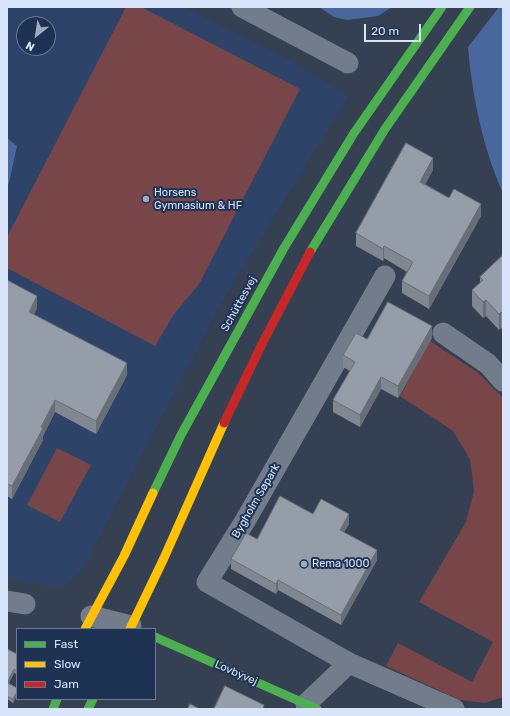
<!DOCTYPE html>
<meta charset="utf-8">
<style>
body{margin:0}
#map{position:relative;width:510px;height:716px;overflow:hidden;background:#354052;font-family:Rubik,sans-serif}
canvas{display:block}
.frame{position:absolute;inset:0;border:8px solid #d7e4fa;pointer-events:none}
.legend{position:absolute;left:16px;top:628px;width:140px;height:72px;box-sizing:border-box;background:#1e3254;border:1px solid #687996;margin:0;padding:5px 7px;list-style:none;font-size:12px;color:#d7e4fa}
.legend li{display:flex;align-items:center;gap:8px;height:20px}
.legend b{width:20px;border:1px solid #687996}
.north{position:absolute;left:16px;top:16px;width:40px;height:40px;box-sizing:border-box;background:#1e3254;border:1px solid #687996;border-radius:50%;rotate:210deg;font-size:11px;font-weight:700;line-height:16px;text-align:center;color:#d7e4fa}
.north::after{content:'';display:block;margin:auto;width:14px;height:18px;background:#9eabbf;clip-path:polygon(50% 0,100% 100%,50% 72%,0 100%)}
.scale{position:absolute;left:364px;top:24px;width:57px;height:18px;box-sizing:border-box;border:2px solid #d7e4fa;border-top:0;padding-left:5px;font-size:12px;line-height:14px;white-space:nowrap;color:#d7e4fa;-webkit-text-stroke:3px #1e3254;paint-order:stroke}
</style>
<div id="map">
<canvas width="510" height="716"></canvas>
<div class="frame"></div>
<ul class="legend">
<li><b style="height:5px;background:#4caf50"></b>Fast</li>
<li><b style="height:5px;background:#ffc107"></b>Slow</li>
<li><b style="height:5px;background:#c62828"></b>Jam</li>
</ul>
<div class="north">N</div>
<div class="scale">20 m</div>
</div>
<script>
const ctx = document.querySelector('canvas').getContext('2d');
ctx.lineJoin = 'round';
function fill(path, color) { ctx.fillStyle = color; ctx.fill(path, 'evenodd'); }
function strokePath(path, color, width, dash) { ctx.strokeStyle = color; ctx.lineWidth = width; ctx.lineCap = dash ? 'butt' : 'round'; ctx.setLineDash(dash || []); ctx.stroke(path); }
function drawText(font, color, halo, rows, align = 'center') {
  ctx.font = font + ' Rubik,sans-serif'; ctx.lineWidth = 4; ctx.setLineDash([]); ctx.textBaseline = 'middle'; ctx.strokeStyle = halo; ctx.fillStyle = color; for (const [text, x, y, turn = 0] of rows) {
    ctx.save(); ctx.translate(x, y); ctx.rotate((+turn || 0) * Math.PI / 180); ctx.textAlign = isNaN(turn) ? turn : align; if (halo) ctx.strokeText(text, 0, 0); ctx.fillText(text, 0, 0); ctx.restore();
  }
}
fill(new Path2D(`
 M 7,7 L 184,7 L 284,57 L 349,96 L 221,303 L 84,567 L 64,586 L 48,586 L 7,578 ZM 24,24 L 48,24 L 48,48 L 24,48 Z`), '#2d4368');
fill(new Path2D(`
 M 126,7 L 141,7 L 300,89 L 199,284 L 174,314 L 155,346 L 7,268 L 7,237 Z
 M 430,341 L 477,372 L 503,398 L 503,697 L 485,703 L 460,700 L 386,666 L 398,643 L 472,682 L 493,642 L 419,602 L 466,522 L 474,491 L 470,459 L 453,431 L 400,396 Z
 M 57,448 L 91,465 L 60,522 L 27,505 Z`), '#784648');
fill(new Path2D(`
 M 319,7 L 392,7 L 378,16 L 347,20 L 334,17 Z
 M 499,7 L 503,7 L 503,193 C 483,149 472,95 468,47 Z
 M 7,138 L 17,146 L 9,183 L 7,185 Z`), '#47679e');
strokePath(new Path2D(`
 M 242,7 L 348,63
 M 385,276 L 245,521 L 207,582 L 349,663 L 454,709
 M 443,333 L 488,364 L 503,381
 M 7,601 L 25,604
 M 91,616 L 131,626
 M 306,704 L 349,663`), '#737c8a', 21);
strokePath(new Path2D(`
 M 310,252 L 385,129 L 470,7
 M 153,493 L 181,435 L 284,248 L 354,133 L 442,7
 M 155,637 L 317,709
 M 53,709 L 57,699
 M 88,709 L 93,699`), '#4caf50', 9);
strokePath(new Path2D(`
 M 85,629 L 124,556 L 153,493
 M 130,629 L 164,558 L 224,423`), '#ffc107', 9);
strokePath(new Path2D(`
 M 224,423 L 262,344 L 310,252`), '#c62828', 9);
fill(new Path2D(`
 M 433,170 L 425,184 L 481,216 L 429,309 L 402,293 L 402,281 L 407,272 L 384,258 L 383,261 L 356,246 L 356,233 Z
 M 503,257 L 503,330 L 501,328 L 499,330 L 486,316 L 483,318 L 472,306 L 472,290 L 480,283 L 480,277 Z
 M 7,280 L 37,308 L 34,314 L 127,375 L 96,434 L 55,412 L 43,436 L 43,440 L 12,499 L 7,496 Z
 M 432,338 L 398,398 L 381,389 L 360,427 L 333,412 L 333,400 L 350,371 L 343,367 L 343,355 L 367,339 Z
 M 313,514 L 349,524 L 344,532 L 377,560 L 341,625 L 278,590 L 276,594 L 231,569 L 231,559 L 257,539 Z
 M 7,649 L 17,654 L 17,674 L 14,673 L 9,683 L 17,688 L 17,695 L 13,703 L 7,699 Z`), '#808790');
fill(new Path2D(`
 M 433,158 L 433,170 L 420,194 L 420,182 Z
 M 481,204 L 481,216 L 429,309 L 429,296 Z
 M 384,246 L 384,258 L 383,261 L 383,249 Z
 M 37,296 L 37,308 L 29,324 L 29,312 Z
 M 486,300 L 486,316 L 483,318 L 483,302 Z
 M 501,312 L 501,328 L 499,330 L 499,314 Z
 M 432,326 L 432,338 L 398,398 L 398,386 Z
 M 127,363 L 127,375 L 96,434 L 96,421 Z
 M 381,377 L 381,389 L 360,427 L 360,415 Z
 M 55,400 L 55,412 L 43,436 L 43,440 L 12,499 L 12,486 L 41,427 Z
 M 349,514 L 349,524 L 340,539 L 340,530 Z
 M 377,550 L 377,560 L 341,625 L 341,615 Z
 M 278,580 L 278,590 L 276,594 L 276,584 Z
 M 14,669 L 14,673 L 7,686 L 7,683 Z
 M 17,692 L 17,695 L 13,703 L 13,699 Z`), '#686e76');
const building = new Path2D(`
 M 406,143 L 433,158 L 420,182 L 449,198 L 454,189 L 481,204 L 429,296 L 402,281 L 413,262 L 384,246 L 383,249 L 356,233 Z
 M 502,256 L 503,257 L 503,314 L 501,312 L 499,314 L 486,300 L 483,302 L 472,290 L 483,280 L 480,277 Z
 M 7,280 L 37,296 L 29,312 L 127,363 L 96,421 L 55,400 L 41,427 L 43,428 L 12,486 L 7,484 Z
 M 388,302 L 432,326 L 398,386 L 381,377 L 360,415 L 333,400 L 355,362 L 343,355 L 356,333 L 367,339 Z
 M 280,496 L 313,514 L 321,499 L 349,514 L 340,530 L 377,550 L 341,615 L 278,580 L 276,584 L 231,559 L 246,533 L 257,539 Z
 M 7,649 L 17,654 L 17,671 L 14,669 L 7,683 L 17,688 L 17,692 L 13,699 L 7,696 Z
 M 225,686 L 264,705 L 263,709 L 214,709 Z
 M 190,704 L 200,709 L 188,709 Z`);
fill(building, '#959da8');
strokePath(building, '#686e76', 1);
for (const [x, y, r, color] of [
 [146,199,4,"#9eabbf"],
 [304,564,4,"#9eabbf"]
]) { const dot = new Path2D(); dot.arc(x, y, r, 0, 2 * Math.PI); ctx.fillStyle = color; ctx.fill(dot); strokePath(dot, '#1e3254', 1.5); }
drawText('11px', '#d7e4fa', '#1e3254', [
 ["Horsens",154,193],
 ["Gymnasium & HF",154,206],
 ["Rema 1000",312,564]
], 'left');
drawText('11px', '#d7e4fa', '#1e3254', [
 ["Schüttesvej",239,304,-61],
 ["Bygholm Søpark",256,501,-60],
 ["Lovbyvej",236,673,24]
]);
</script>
